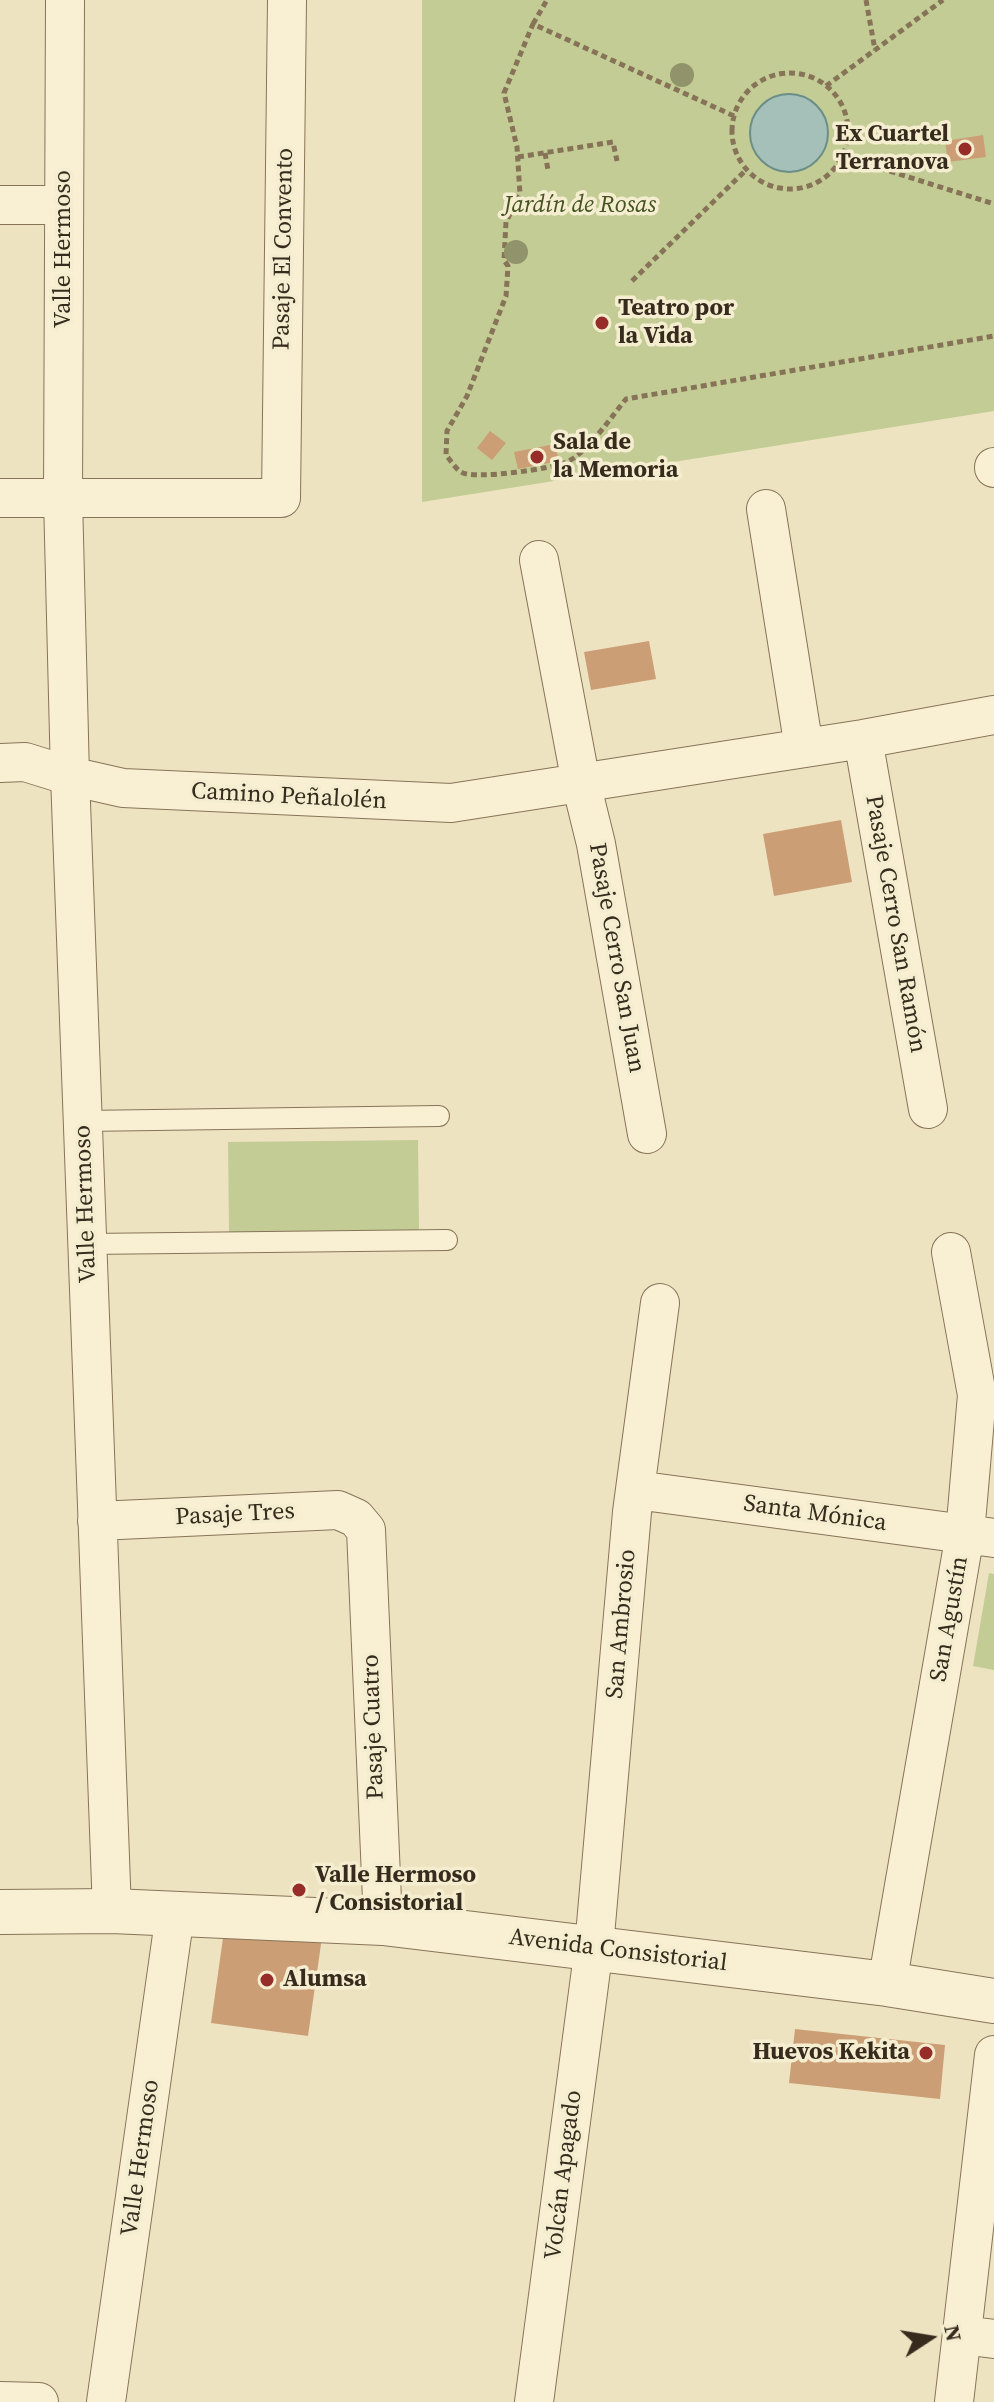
<!DOCTYPE html>
<meta charset="utf-8">
<style>
body{margin:0}
#map{position:relative;width:994px;height:2402px;overflow:hidden;background:#eee3c1;font-family:"Source Serif 4",serif}
canvas{display:block}
.north{position:absolute;left:890px;top:2298px;width:80px;height:80px;-webkit-text-stroke:6px #f5edd0;paint-order:stroke;rotate:78deg;font-size:22px;font-weight:700;line-height:32px;text-align:center;color:#372b1d}
.north::after{content:'';display:block;margin:auto;width:28px;height:36px;background:#372b1d;clip-path:polygon(50% 0,100% 100%,50% 72%,0 100%)}
</style>
<div id="map">
<canvas width="994" height="2402"></canvas>
<div class="north">N</div>
</div>
<script>
const ctx = document.querySelector('canvas').getContext('2d');
ctx.lineJoin = 'round';
function fill(path, color) { ctx.fillStyle = color; ctx.fill(path, 'evenodd'); }
function strokePath(path, color, width, dash) { ctx.strokeStyle = color; ctx.lineWidth = width; ctx.lineCap = dash ? 'butt' : 'round'; ctx.setLineDash(dash || []); ctx.stroke(path); }
function drawText(font, color, halo, rows, align = 'center') {
  ctx.font = font + ' "Source Serif 4",serif'; ctx.lineWidth = 7; ctx.setLineDash([]); ctx.textBaseline = 'middle'; ctx.strokeStyle = halo; ctx.fillStyle = color; for (const [text, x, y, turn = 0] of rows) {
    ctx.save(); ctx.translate(x, y); ctx.rotate((+turn || 0) * Math.PI / 180); ctx.textAlign = isNaN(turn) ? turn : align; if (halo) ctx.strokeText(text, 0, 0); ctx.fillText(text, 0, 0); ctx.restore();
  }
}
fill(new Path2D(`
 M 422,0 L 994,0 L 994,411 L 422,502 Z
 M 418,1140 L 419,1230 L 229,1234 L 228,1142 Z
 M 989,1573 L 994,1574 L 994,1670 L 973,1666 Z`), '#c3cc95');
const water = new Path2D(`
 M750 133a39 39 0 1 1 78 0a39 39 0 1 1-78 0Z`);
fill(water, '#a4c0b9');
strokePath(water, '#6b8e87', 2);
fill(new Path2D(`
 M 983,135 L 986,157 L 948,162 L 945,141 Z
 M 490,431 L 506,443 L 492,460 L 477,448 Z
 M 555,444 L 559,461 L 518,469 L 514,452 Z
 M 649,641 L 656,679 L 591,690 L 584,652 Z
 M 841,820 L 852,882 L 774,896 L 763,834 Z
 M 224,1931 L 322,1937 L 308,2036 L 211,2023 Z
 M 795,2029 L 945,2045 L 940,2099 L 789,2083 Z`), '#cc9e76');
const service = new Path2D(`
 M 83,1121 L 439,1116
 M 87,1244 L 447,1240`);
const minor = new Path2D(`
 M 65,0 L 63,498 L 70,776 L 112,1911
 M 0,205 L 64,205
 M 994,467 L 994,468
 M 0,498 L 281,498 L 287,0
 M 766,509 L 804,748
 M 539,560 L 581,783 L 596,844 L 647,1134
 M 863,739 L 928,1109
 M 0,763 L 25,762 L 70,776 L 123,788 L 451,803 L 863,739 L 994,715
 M 636,1490 L 994,1538
 M 97,1521 L 338,1510 L 356,1518 L 366,1530 L 383,1923
 M 887,1984 L 965,1534 L 977,1395 L 951,1252
 M 962,2335 L 994,2339
 M 0,2401 L 39,2402
 M 106,2402 L 175,1914
 M 534,2402 L 594,1947 L 632,1512 L 660,1303
 M 954,2402 L 994,2055`);
const tertiary = new Path2D(`
 M 0,1912 L 112,1911 L 383,1923 L 887,1984 L 994,2001`);
strokePath(service, '#877458', 22);
strokePath(minor, '#877458', 40);
strokePath(tertiary, '#877458', 46);
strokePath(new Path2D(`
 M 866,0 L 875,50
 M 533,24 L 547,0
 M732 131a58 58 0 1 1 116 0a58 58 0 1 1-116 0Z
 M 826,86 L 943,0
 M 734,116 L 533,24 L 504,93 L 517,147 L 520,194 L 506,222 L 504,260 L 508,266 L 506,296 L 467,396 L 447,431 L 446,455 C 451,461 456,470 463,473 C 479,479 551,469 567,462 C 588,452 611,417 626,399 L 994,336
 M 545,153 L 548,170
 M 842,156 L 994,204
 M 518,157 L 613,142 L 617,161
 M 632,281 L 746,170`), '#877458', 5, [6, 4]);
strokePath(service, '#f9f0d4', 20);
strokePath(minor, '#f9f0d4', 38);
strokePath(tertiary, '#f9f0d4', 44);
ctx.fillStyle = '#91946a';
for (const [x, y] of [
 [682,75],
 [516,252]
]) { ctx.beginPath(); ctx.arc(x, y, 12, 0, 2 * Math.PI); ctx.fill(); }
for (const [x, y, r, color] of [
 [965,149,8,"#972d28"],
 [602,323,8,"#972d28"],
 [537,457,8,"#972d28"],
 [299,1890,8,"#972d28"],
 [267,1980,8,"#972d28"],
 [926,2053,8,"#972d28"]
]) { const dot = new Path2D(); dot.arc(x, y, r, 0, 2 * Math.PI); ctx.fillStyle = color; ctx.fill(dot); strokePath(dot, '#f5edd0', 3); }
drawText('bold 24px', '#372b1d', '#f5edd0', [
 ["Ex Cuartel",949,135,"right"],
 ["Terranova",949,163,"right"],
 ["Teatro por",618,309],
 ["la Vida",618,337],
 ["Sala de",553,443],
 ["la Memoria",553,471],
 ["Valle Hermoso",315,1876],
 ["/ Consistorial",315,1904],
 ["Alumsa",283,1980],
 ["Huevos Kekita",910,2053,"right"]
], 'left');
drawText('italic 24px', '#455323', '#f5edd0', [
 ["Jardín de Rosas",580,206]
]);
drawText('24px', '#372b1d', '#f5edd0', [
 ["Valle Hermoso",64,249,-90],
 ["Pasaje El Convento",284,249,-89],
 ["Camino Peñalolén",289,797,3],
 ["Pasaje Cerro San Ramón",895,924,80],
 ["Pasaje Cerro San Juan",616,958,80],
 ["Valle Hermoso",86,1204,-92],
 ["Santa Mónica",815,1514,8],
 ["Pasaje Tres",235,1515,-3],
 ["San Agustín",950,1619,-80],
 ["San Ambrosio",622,1624,-85],
 ["Pasaje Cuatro",374,1727,-92],
 ["Avenida Consistorial",618,1951,7],
 ["Valle Hermoso",141,2158,-82],
 ["Volcán Apagado",564,2175,-83]
]);
</script>
